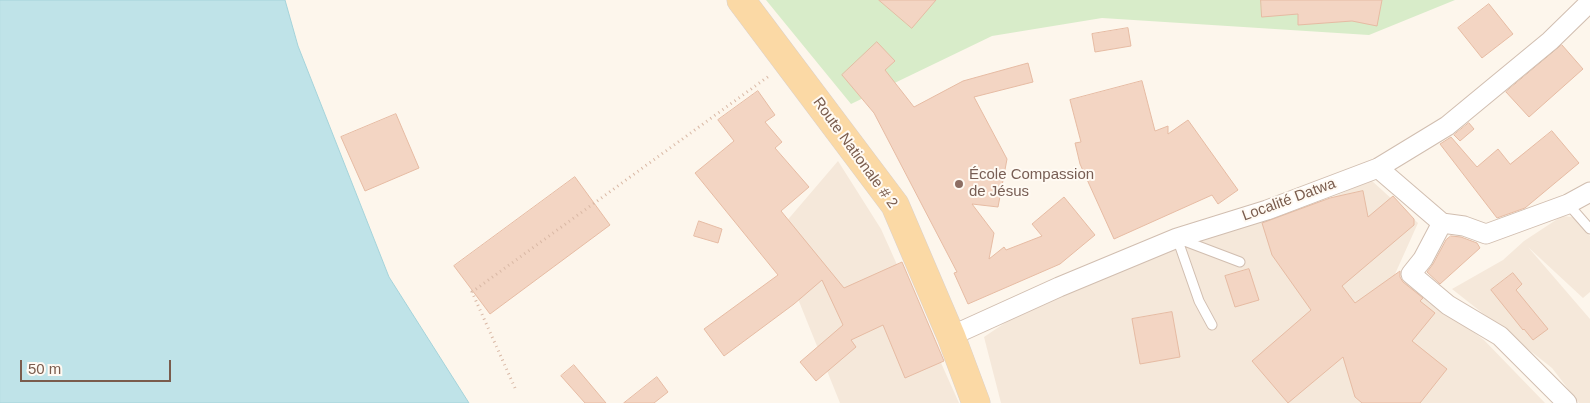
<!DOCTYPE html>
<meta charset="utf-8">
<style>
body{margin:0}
#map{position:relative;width:1590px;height:403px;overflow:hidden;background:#fdf6ec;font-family:Helvetica,sans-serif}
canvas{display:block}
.scale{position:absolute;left:20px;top:360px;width:151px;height:22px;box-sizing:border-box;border:2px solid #7a5c4d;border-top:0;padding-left:6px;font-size:15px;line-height:18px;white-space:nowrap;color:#7a5c4d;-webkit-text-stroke:4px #fffaf3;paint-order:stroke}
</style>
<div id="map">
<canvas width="1590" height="403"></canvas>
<div class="scale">50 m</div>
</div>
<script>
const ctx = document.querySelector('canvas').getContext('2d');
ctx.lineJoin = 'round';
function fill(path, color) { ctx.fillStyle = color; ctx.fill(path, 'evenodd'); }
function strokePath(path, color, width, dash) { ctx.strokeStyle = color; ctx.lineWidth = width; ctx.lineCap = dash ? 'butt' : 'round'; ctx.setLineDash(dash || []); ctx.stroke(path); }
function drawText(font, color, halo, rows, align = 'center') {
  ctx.font = font + ' Helvetica,sans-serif'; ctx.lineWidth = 4; ctx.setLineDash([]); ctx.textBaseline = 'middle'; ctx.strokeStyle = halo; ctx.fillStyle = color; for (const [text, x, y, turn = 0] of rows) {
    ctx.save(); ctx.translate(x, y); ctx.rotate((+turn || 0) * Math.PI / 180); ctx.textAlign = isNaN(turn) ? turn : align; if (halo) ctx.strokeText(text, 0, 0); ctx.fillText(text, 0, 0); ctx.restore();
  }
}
fill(new Path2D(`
 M 838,161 L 881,229 L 959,403 L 840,403 L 773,237 Z
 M 1371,180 L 1418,223 L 1395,274 L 1484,340 L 1545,403 L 1001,403 L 984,337 L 1030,306 L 1178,245 L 1331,198 Z
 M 1562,216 L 1573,217 L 1590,236 L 1590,292 L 1583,298 L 1528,247 L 1590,319 L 1590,403 L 1579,403 L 1552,368 L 1452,289 L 1503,260 L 1524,241 Z`), '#f5e8da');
fill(new Path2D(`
 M 766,0 L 1455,0 L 1369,35 L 1102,18 L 992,36 L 851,104 Z`), '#d8ecc9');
const water = new Path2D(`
 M 0,0 L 285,0 L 298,46 L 389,277 L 469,403 L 0,403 Z`);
fill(water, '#bfe3e8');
strokePath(water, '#a5d3da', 1);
const building = new Path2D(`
 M 879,0 L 936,0 L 912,28 Z
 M 1261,0 L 1382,0 L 1377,26 L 1352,21 L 1298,25 L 1298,14 L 1262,17 Z
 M 1489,4 L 1513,34 L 1482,58 L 1458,28 Z
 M 1128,28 L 1131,46 L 1095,52 L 1092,34 Z
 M 877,42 L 895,61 L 885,70 L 914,107 L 963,81 L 1028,63 L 1033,82 L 974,97 L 1007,159 L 998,207 L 972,204 L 994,233 L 989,259 L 1004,247 L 1006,250 L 1042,236 L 1032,224 L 1064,197 L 1095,235 L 1060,264 L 968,304 L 954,273 L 957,272 L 874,113 L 842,75 Z
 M 1562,45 L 1583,69 L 1529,117 L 1506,92 Z
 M 1142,81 L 1155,131 L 1168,126 L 1168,134 L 1188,120 L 1238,190 L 1218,204 L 1212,195 L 1114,239 L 1080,164 L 1075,143 L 1081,142 L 1070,100 Z
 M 758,91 L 775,115 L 765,122 L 782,142 L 775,148 L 809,187 L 781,211 L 844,288 L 902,262 L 944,361 L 905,378 L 883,325 L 851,340 L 856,347 L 816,381 L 800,362 L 843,325 L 822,280 L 794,304 L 724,356 L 704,329 L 778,275 L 695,173 L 734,141 L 718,120 Z
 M 396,114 L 419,168 L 365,191 L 341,137 Z
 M 1469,123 L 1474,129 L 1460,141 L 1454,135 Z
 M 1552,131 L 1579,163 L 1525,208 L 1497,218 L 1440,144 L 1451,137 L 1477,167 L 1498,149 L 1510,164 Z
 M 575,177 L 610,225 L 490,314 L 454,266 Z
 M 1363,191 L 1368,217 L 1393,196 L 1414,219 L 1414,225 L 1342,286 L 1355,303 L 1400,271 L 1400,277 L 1403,282 L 1423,298 L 1420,301 L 1435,313 L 1412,341 L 1447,369 L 1420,403 L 1362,403 L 1355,397 L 1343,357 L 1288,403 L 1252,361 L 1311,310 L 1272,255 L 1262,223 L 1330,198 Z
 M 699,221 L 722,229 L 718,243 L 694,236 Z
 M 1451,236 L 1461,237 L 1477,243 L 1480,248 L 1440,284 L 1427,272 L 1433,264 L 1446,240 Z
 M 1249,269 L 1259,300 L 1235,307 L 1225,276 Z
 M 1513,273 L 1522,284 L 1516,290 L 1548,329 L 1533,340 L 1524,329 L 1523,330 L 1491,290 Z
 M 1172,312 L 1180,357 L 1140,364 L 1132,319 Z
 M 574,365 L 606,403 L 585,403 L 561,376 Z
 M 657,377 L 668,392 L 654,403 L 624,403 Z`);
fill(building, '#f3d5c3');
strokePath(building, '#e6bba3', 1);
const service = new Path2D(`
 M 1568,204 L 1590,229
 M 1177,238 L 1199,301 L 1212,325
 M 1182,240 L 1240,262`);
const minor = new Path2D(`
 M 1378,168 L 1442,223 L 1464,226 L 1486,234 L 1568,204 L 1590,192
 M 1442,223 L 1423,259 L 1411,274 L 1448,305 L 1500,336 L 1567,403
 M 951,336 L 1059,287 L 1177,238 L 1267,210 L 1378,168 L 1447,126 L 1550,41 L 1590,2`);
const primary = new Path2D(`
 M 741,0 L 895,205 L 951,336 L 976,403`);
strokePath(service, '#d1beb0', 11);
strokePath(minor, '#d1beb0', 21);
strokePath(primary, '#dad1cd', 29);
strokePath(new Path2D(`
 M 515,388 L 472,292 L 769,76`), '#d9b8a5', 3, [1, 4]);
strokePath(service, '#fff', 9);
strokePath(minor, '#fff', 19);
strokePath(primary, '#fbd9a5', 28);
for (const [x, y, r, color] of [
 [959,184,5,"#8d6e63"]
]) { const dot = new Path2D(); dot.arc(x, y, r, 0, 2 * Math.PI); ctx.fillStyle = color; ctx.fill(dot); strokePath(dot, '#fffaf3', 2); }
drawText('15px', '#7a5c4d', '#fffaf3', [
 ["Route Nationale # 2",855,153,54],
 ["Localité Datwa",1289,200,-20]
]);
drawText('15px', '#785e54', '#fffaf3', [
 ["École Compassion",969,175],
 ["de Jésus",969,192]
], 'left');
</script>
